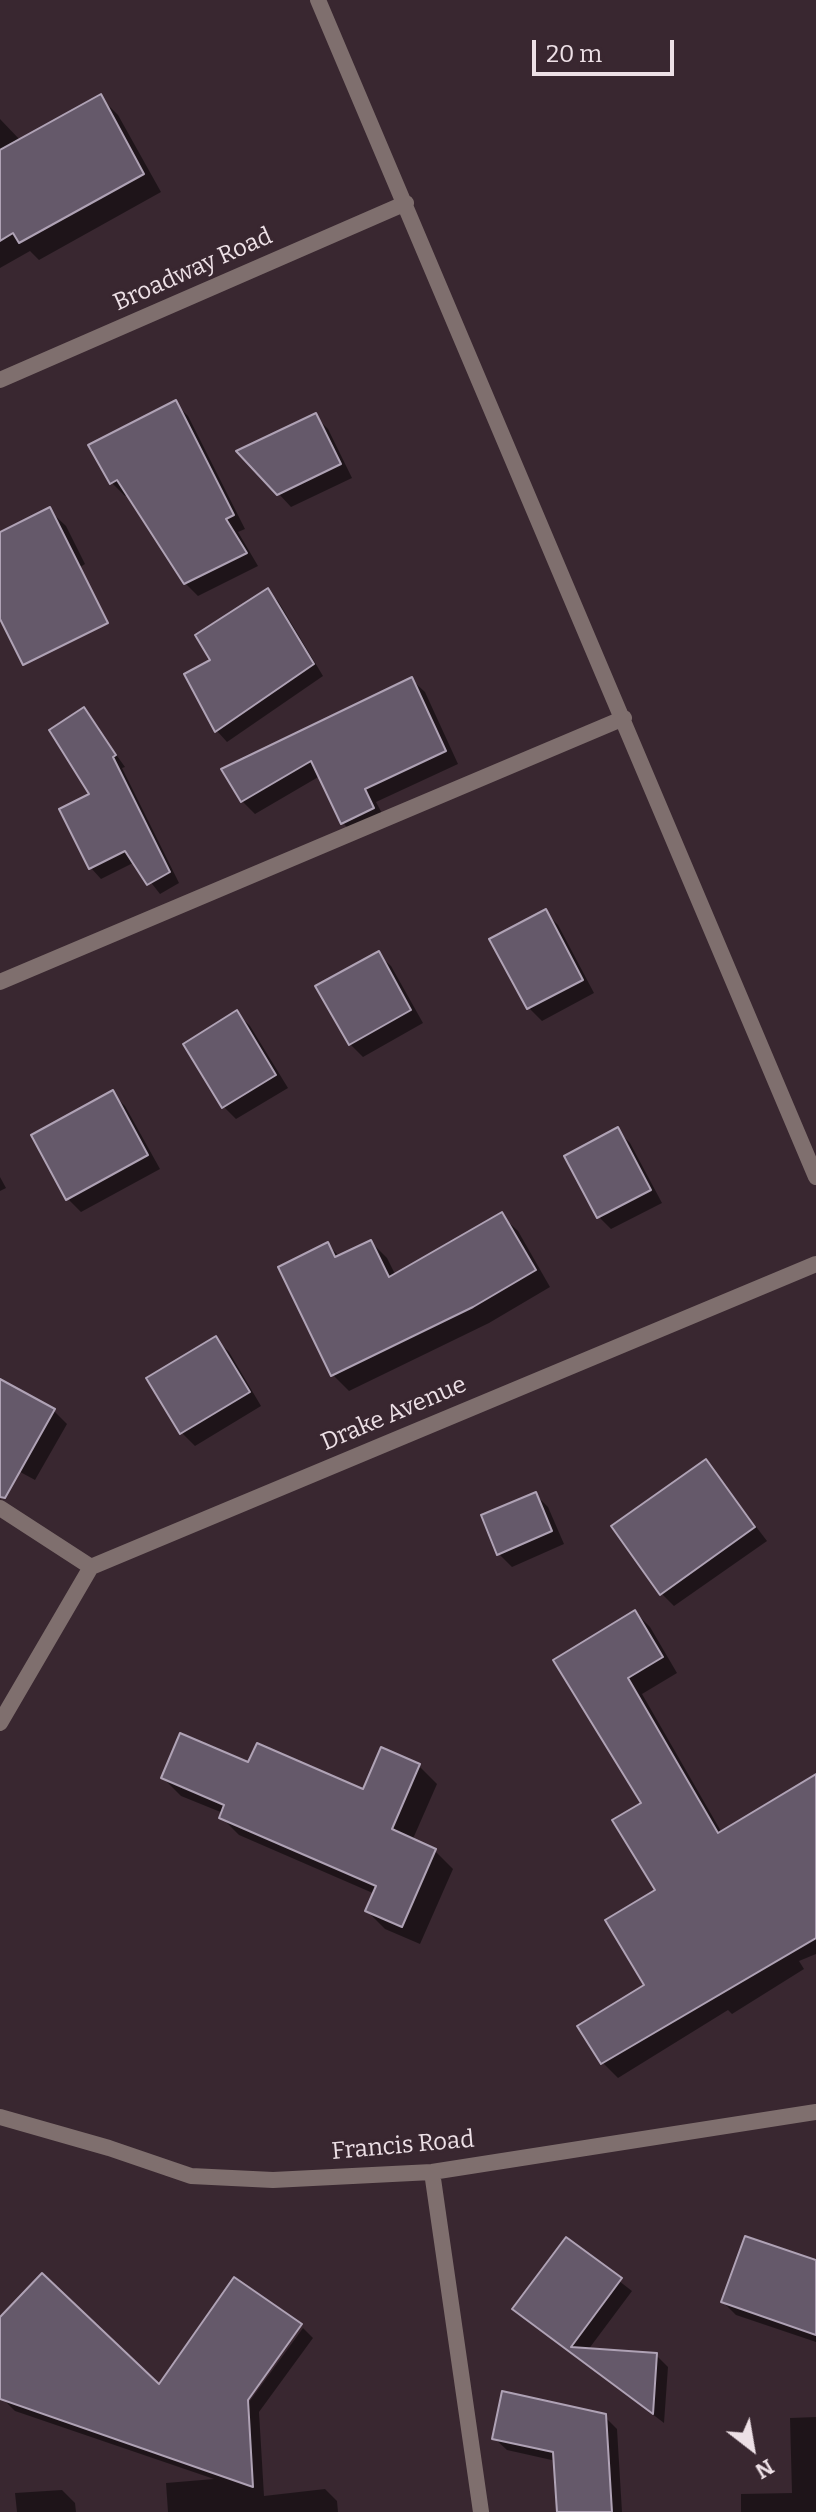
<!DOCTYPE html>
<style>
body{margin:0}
#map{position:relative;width:816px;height:2512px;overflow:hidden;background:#392730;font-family:Bitter,serif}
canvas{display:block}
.north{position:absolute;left:712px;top:2408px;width:80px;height:80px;-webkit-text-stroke:6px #392730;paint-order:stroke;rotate:149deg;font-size:22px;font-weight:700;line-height:32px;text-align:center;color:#ede0e6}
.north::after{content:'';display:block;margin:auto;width:28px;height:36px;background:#ede0e6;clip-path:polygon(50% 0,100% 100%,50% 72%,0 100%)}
.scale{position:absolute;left:532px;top:40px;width:142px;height:36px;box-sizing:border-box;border:4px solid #ede0e6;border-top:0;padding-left:10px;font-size:24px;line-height:28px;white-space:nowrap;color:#ede0e6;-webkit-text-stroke:6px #392730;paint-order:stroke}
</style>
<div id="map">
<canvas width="816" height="2512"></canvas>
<div class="north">N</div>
<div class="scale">20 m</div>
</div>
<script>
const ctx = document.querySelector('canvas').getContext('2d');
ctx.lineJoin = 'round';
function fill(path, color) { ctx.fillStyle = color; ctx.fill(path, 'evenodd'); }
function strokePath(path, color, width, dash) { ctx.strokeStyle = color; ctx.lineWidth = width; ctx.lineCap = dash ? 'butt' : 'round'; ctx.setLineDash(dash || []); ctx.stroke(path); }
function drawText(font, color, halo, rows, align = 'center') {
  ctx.font = font + ' Bitter,serif'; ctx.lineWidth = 6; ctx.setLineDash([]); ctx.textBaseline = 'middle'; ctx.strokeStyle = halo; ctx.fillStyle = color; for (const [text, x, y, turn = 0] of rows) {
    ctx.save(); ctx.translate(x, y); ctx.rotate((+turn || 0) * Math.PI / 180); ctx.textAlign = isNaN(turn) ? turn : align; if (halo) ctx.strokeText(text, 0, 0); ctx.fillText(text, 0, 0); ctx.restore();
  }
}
fill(new Path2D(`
 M 100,97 L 118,115 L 161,192 L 39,260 L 30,251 L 0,268 L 0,119 L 21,141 Z
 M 175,403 L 188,416 L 245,529 L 238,532 L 258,566 L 198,596 L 185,583 L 128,494 L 125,496 L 112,483 Z
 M 315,416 L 328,429 L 352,478 L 291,507 L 278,493 Z
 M 49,510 L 66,526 L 85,564 L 0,618 L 0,533 Z
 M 267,590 L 278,601 L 323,676 L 227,742 L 217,731 L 186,675 L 212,661 Z
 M 412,680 L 425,692 L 458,764 L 376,802 L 386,821 L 356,836 L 343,823 L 320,776 L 255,814 L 242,801 Z
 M 84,710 L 125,767 L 122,768 L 179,883 L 160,894 L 135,862 L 101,879 L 91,868 L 92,795 Z
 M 545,912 L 558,925 L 594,993 L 542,1021 L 529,1008 Z
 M 378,954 L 391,966 L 423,1023 L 363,1057 L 350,1044 Z
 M 237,1013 L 250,1026 L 288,1088 L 236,1119 L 223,1106 Z
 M 112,1093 L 125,1106 L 160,1169 L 81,1212 L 68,1199 Z
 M 617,1130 L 630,1143 L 662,1203 L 611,1229 L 598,1216 Z
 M 0,1177 L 6,1188 L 0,1191 Z
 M 501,1215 L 518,1231 L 550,1287 L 489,1323 L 349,1391 L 332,1374 L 327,1244 L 340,1257 L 371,1242 L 387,1258 L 396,1276 Z
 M 216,1339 L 229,1352 L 261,1406 L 195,1446 L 182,1433 Z
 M 0,1382 L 54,1411 L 67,1424 L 35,1480 L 0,1461 Z
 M 706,1461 L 767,1541 L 674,1606 L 661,1593 Z
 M 535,1494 L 548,1507 L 564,1544 L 512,1567 L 499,1554 Z
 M 635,1612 L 650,1627 L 677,1673 L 642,1694 L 722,1833 L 816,1783 L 816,1954 L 799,1961 L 804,1969 L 732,2014 L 728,2010 L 618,2078 L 602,2062 L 647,1986 L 658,1891 L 643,1804 L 556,1660 Z
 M 249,1765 L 364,1792 L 419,1766 L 437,1784 L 412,1841 L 435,1851 L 453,1869 L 420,1944 L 385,1929 L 367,1911 L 375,1894 L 239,1835 L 221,1817 L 223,1813 L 181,1796 L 163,1778 Z
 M 566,2240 L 632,2291 L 588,2350 L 656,2355 L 668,2367 L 664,2423 L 515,2309 Z
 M 816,2262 L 816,2342 L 736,2315 L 723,2302 Z
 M 0,2320 L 160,2387 L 244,2409 L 303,2328 L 313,2338 L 259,2412 L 264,2496 L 325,2489 L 337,2501 L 338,2512 L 168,2512 L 166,2483 L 214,2479 L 15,2411 L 0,2396 Z
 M 604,2416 L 617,2429 L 622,2512 L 559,2512 L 556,2461 L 507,2450 L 494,2438 Z
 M 816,2417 L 816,2512 L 741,2512 L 741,2494 L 792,2493 L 790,2418 Z
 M 62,2490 L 75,2503 L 76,2512 L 17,2512 L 15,2493 Z`), '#0007');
const building = new Path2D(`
 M 101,94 L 144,174 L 19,243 L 13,233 L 0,241 L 0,150 Z
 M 176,400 L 234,515 L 226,519 L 247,553 L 184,584 L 117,480 L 110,484 L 88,445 Z
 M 316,413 L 341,464 L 277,495 L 236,451 Z
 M 50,507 L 108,623 L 23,665 L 0,619 L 0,532 Z
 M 268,588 L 314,664 L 215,732 L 184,674 L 210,660 L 195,635 Z
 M 412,677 L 446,751 L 365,789 L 374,808 L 341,824 L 311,761 L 241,802 L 221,769 Z
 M 84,707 L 116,755 L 113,757 L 170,872 L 147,885 L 125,851 L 89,869 L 59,809 L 89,794 L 49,730 Z
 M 546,909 L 583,980 L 527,1009 L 489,939 Z
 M 379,951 L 411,1010 L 349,1045 L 315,986 Z
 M 237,1010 L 276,1075 L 222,1108 L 183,1044 Z
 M 113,1090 L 148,1155 L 66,1200 L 31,1135 Z
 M 618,1127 L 651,1190 L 597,1218 L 564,1156 Z
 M 502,1212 L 536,1270 L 473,1307 L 331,1376 L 278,1267 L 328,1242 L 335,1257 L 371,1240 L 389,1277 Z
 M 216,1336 L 250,1392 L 180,1434 L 146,1378 Z
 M 0,1379 L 55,1409 L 5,1498 L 0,1497 Z
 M 706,1459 L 755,1527 L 660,1595 L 611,1526 Z
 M 536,1492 L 552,1531 L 497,1555 L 481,1515 Z
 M 635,1610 L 663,1657 L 628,1678 L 718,1833 L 816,1774 L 816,1938 L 601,2064 L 577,2026 L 644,1985 L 605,1920 L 655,1890 L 612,1820 L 641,1803 L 553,1660 Z
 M 180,1733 L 248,1762 L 257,1743 L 363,1789 L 381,1747 L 420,1764 L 392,1829 L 436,1849 L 402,1927 L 365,1911 L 376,1886 L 219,1818 L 224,1805 L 161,1778 Z
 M 745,2236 L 816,2260 L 816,2335 L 721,2302 Z
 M 566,2237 L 622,2278 L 571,2347 L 657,2353 L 653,2414 L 512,2309 Z
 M 42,2273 L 159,2384 L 234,2277 L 302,2324 L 248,2400 L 253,2487 L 0,2399 L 0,2317 Z
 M 502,2391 L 606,2414 L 612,2512 L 557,2512 L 553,2452 L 492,2439 Z`);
fill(building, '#65596a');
strokePath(building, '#afa2b5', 2);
strokePath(new Path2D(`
 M 318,0 L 816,1177
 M 0,380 L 406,203
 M 0,982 L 624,718
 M 0,1508 L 91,1567 L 816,1264
 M 0,1723 L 91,1567
 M 0,2117 L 109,2148 L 191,2176 L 273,2180 L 432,2172 L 816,2112
 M 432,2172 L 481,2512`), '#7f6f6e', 16);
drawText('24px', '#ede0e6', '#392730', [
 ["Broadway Road",193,270,-24],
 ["Drake Avenue",394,1414,-23],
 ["Francis Road",403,2146,-5]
]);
</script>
